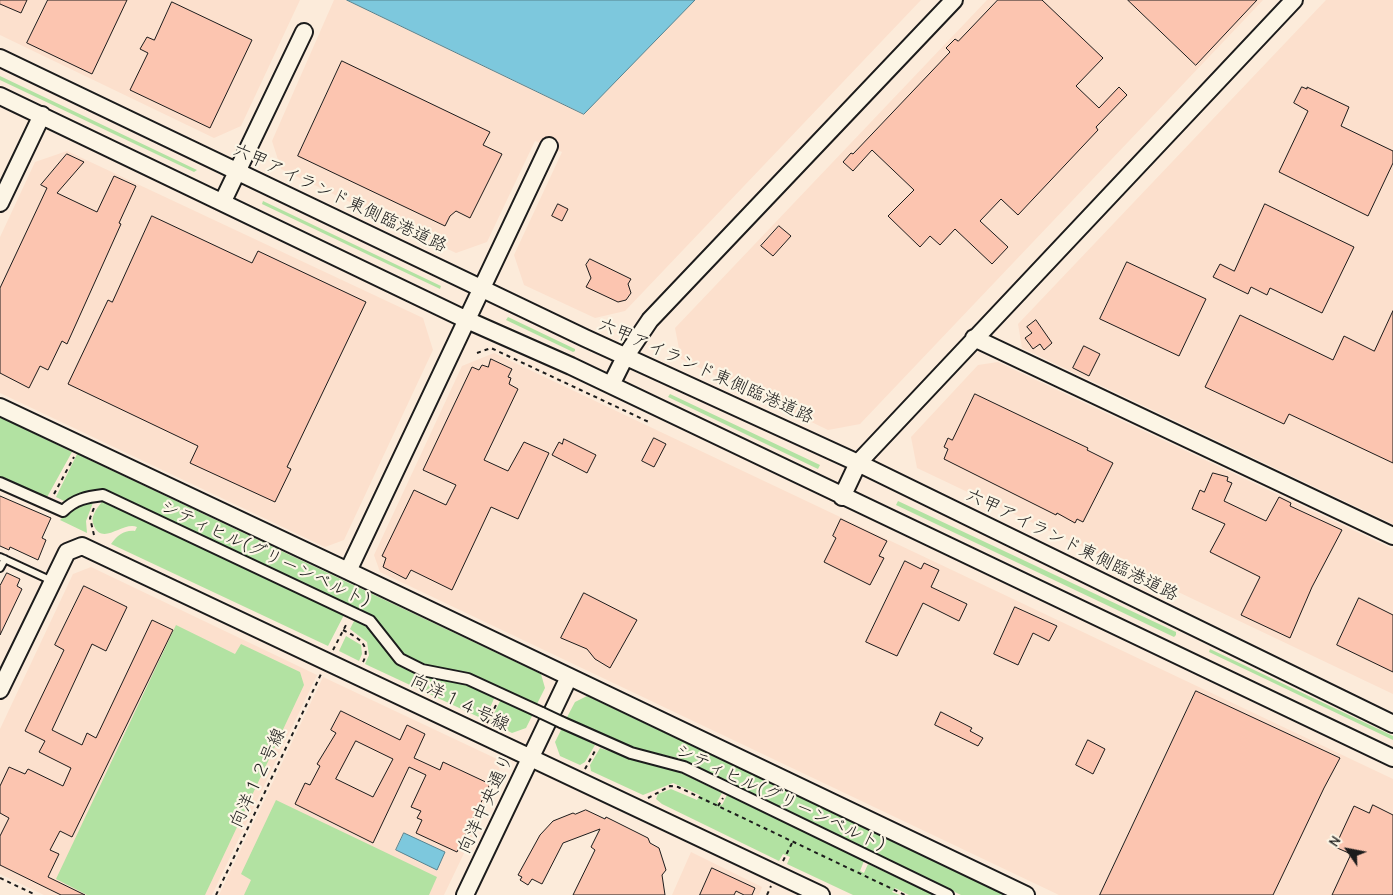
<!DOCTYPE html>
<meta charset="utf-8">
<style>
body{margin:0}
#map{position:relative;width:1393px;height:895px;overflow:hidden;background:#fcebda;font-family:"Comic Neue",sans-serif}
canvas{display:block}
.north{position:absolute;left:1323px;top:825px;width:50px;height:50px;-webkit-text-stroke:4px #fcf5e5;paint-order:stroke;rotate:303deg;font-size:14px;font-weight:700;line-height:20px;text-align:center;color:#1c1c1c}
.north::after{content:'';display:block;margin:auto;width:18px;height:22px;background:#1c1c1c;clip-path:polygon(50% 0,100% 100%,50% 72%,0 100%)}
</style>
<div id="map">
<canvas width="1393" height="895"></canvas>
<div class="north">N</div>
</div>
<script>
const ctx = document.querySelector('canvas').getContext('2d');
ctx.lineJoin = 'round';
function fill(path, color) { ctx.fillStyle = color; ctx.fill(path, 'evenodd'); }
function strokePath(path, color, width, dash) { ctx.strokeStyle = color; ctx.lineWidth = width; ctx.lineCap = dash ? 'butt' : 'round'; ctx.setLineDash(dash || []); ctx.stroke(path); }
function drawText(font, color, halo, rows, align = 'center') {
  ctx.font = font + ' "Comic Neue","Klee One",sans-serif'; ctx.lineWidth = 4.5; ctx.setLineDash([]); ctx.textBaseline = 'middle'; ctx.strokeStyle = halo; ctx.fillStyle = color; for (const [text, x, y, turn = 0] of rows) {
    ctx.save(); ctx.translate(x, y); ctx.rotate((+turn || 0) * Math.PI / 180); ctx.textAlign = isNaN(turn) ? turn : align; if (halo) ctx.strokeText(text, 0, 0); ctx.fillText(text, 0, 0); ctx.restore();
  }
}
fill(new Path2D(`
 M 0,0 L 300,0 L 241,126 L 214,138 L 0,35 Z
 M 334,0 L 347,0 L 584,114 L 695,0 L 921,0 L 625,311 L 595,318 L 524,285 L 514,255 L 562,152 L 535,141 L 487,242 L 456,253 L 281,169 L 272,141 Z
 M 987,0 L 1263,0 L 860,424 L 828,430 L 681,359 L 675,328 Z
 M 1326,0 L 1393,0 L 1393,524 L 1022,348 L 1018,324 Z
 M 67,151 L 423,318 L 433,350 L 344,540 L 325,547 L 0,393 L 0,237 L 35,162 Z
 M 494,353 L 1393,779 L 1393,895 L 1059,895 L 380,572 L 374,555 L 462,366 Z
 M 998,362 L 1393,549 L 1393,694 L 917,468 L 911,437 L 978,365 Z
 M 91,567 L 317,675 L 212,895 L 44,895 L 0,874 L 0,729 L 73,574 Z
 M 323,677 L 497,759 L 501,776 L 444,895 L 219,895 Z
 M 691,852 L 762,887 L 759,895 L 672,895 Z`), '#fce0cd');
fill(new Path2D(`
 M 0,76 L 197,170 L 194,172 L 0,80 Z
 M 263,201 L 441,286 L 440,289 L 262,204 Z
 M 508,317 L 575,349 L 575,351 L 573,352 L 506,320 Z
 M 670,394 L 820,465 L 818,469 L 668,397 Z
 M 0,417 L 72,452 L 46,499 L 0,479 Z
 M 77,454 L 541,674 L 545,688 L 536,706 L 422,665 L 401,655 L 376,624 L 99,491 L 91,491 L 66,502 L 56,497 Z
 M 94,500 L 86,521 L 87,533 L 60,520 L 75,505 Z
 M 103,501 L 107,501 L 345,613 L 328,646 L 111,544 C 118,535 124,530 135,531 L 137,527 C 123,521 103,546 94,526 C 92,522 92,518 94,514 C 96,509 99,505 103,501 Z
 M 898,501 L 1176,632 L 1176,635 L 1174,637 L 896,505 Z
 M 355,619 L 368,627 L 390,655 L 461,681 L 495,696 L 485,720 L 365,664 L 369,655 L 367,642 L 350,629 Z
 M 176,625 L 235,654 L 241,644 L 300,672 L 304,685 L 205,895 L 87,895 L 56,879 Z
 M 346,636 L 361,645 L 362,654 L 359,661 L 339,651 Z
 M 1210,649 L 1393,736 L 1393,740 L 1209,652 Z
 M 587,696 L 945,866 L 1004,895 L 961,895 L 677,758 L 623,745 L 565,721 L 575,702 Z
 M 501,699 L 533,714 L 526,728 L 512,733 L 490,722 Z
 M 562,728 L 595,745 L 585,762 L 580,765 L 560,756 L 555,742 Z
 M 600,748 L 651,765 L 673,769 L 722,793 L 717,802 L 722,805 L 727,795 L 864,861 L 860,871 L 864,873 L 868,864 L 934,895 L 909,895 L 895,888 L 892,892 L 900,895 L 853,895 L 787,864 L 790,857 L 783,854 L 779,861 L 662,804 L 656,799 L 658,794 L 671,789 L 697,800 L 700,795 L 673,783 L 643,795 L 591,771 L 590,765 Z
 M 276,800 L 437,877 L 429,895 L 244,895 L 251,880 L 241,874 Z`), '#b2e2a2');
const water = new Path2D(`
 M 347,0 L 695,0 L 584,114 Z
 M 404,833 L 445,852 L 437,870 L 396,850 Z`);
fill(water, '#7dc8dd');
strokePath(water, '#568390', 1);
const building = new Path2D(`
 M 0,0 L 27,0 L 21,13 L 0,4 Z
 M 48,0 L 127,0 L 92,74 L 27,43 Z
 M 998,0 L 1042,0 L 1103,58 L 1076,86 L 1099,108 L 1119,87 L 1127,95 L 1096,127 L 1098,130 L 1018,215 L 1001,199 L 980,221 L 1008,247 L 992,264 L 955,229 L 940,245 L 930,236 L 920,247 L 888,216 L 914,190 L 872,150 L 853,171 L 843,162 L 851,153 L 853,154 L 950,52 L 946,48 L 955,39 L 958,41 Z
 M 1128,0 L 1257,0 L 1196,65 Z
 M 172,2 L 252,40 L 210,128 L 130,90 L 148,53 L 140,49 L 147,37 L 154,40 Z
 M 342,61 L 490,132 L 483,145 L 502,154 L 470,218 L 456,211 L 450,216 L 445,226 L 298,156 Z
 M 1302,87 L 1307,89 L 1307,87 L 1349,107 L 1341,126 L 1393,151 L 1393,163 L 1368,216 L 1279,172 L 1308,111 L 1294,103 Z
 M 67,154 L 84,162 L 57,193 L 97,212 L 114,176 L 136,186 L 119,223 L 121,224 L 67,344 L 62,341 L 48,370 L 40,366 L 29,388 L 0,373 L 0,288 L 47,188 L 41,185 Z
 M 558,204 L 568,209 L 562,221 L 552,216 Z
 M 1265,204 L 1354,247 L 1322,313 L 1270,288 L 1267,295 L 1251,287 L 1248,294 L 1213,277 L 1220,264 L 1234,271 Z
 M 152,216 L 252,263 L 258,251 L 366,302 L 287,467 L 291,469 L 275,502 L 190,463 L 198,446 L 68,384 L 108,300 L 112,302 Z
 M 779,226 L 791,236 L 773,256 L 761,246 Z
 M 590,259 L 631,279 L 628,284 L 631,293 L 626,300 L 618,302 L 586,287 L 591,278 L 586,265 Z
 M 1127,262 L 1206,299 L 1179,356 L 1100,319 Z
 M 1393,311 L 1393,463 L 1289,414 L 1284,424 L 1205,387 L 1240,315 L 1333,360 L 1344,336 L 1374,351 Z
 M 1036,320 L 1052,343 L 1044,350 L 1040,344 L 1033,349 L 1025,338 L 1032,333 L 1027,327 Z
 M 1084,346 L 1100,354 L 1089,376 L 1073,368 Z
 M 491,359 L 512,369 L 508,377 L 511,378 L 509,384 L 518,389 L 484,460 L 508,471 L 524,442 L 549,453 L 518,519 L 491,507 L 452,590 L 411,570 L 406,579 L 383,567 L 386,558 L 382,556 L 414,490 L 446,505 L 456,485 L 423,470 L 472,367 L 479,370 L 482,365 L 488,367 Z
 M 975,394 L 1088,448 L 1087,450 L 1113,463 L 1083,522 L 1077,519 L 1075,523 L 1057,513 L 1056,515 L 944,459 L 948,449 L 944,447 L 948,438 L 952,440 Z
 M 654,438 L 666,444 L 654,467 L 642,461 Z
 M 564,439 L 596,455 L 587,473 L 552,455 L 559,442 L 562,444 Z
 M 1213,473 L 1228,477 L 1227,481 L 1232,483 L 1224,501 L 1266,521 L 1279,497 L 1291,503 L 1290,506 L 1342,530 L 1312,587 L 1290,638 L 1241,615 L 1260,577 L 1210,552 L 1225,524 L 1192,509 L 1200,490 L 1204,492 Z
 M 0,496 L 51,518 L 42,538 L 46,540 L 38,560 L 10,547 L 9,550 L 0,546 Z
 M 841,519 L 887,541 L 879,556 L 884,558 L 870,585 L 824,562 L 836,538 L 833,536 Z
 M 905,561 L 921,569 L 924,563 L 939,570 L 931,587 L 967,604 L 959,621 L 923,603 L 897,656 L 866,642 Z
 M 7,573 L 20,579 L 17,586 L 22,589 L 0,635 L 0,586 Z
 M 84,586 L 127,607 L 106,651 L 92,644 L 52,730 L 82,745 L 87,733 L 96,738 L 152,620 L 173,630 L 72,837 L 60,831 L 50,850 L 59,854 L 48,877 L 85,895 L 61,895 L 0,865 L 0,836 L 9,818 L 0,813 L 0,786 L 9,767 L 25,774 L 28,769 L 63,786 L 71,768 L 39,752 L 45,741 L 25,731 L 64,650 L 55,645 Z
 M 584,593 L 637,620 L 610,668 L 595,659 L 587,649 L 561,638 Z
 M 1359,598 L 1393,615 L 1393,672 L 1337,645 Z
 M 1015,607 L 1057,626 L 1049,641 L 1033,633 L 1018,665 L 994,654 Z
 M 1196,691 L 1340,758 L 1324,788 L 1273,895 L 1100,895 Z
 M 341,711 L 400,740 L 407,725 L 425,734 L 414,758 L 440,770 L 443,762 L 490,784 L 457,852 L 416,833 L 422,820 L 417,818 L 421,811 L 411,807 L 426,775 L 409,767 L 373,843 L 295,804 L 305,783 L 310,785 L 320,766 L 317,764 L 336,733 L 331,730 ZM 356,741 L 393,759 L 373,797 L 336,779 Z
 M 941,712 L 972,728 L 970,731 L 983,738 L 978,746 L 935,725 Z
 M 1088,740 L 1105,749 L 1093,774 L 1076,765 Z
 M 1373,805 L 1393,815 L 1393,895 L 1332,895 L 1351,854 L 1335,847 L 1354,806 L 1369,813 Z
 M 586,810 L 605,819 L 606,817 L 648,838 L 650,843 L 659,848 L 666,870 L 662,875 L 665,895 L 573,895 L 595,850 L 591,847 L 600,829 L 563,843 L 542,884 L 532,879 L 528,885 L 520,880 L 522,877 L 518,875 L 540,835 L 553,821 L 573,813 L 575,814 Z
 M 712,868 L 755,888 L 752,895 L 744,895 L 736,891 L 734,895 L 700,895 Z`);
fill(building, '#fcc5b0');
strokePath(building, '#1c1c1c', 1);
const service = new Path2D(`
 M 0,557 L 52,581
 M 0,568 L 5,559`);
const pedestrian = new Path2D(`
 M 0,483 L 63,511 C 75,499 87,497 103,495 L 370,621 L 400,659 L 422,670 L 468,679 L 542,713
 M 561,722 L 631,753 L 684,767 L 948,895`);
const tertiary = new Path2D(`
 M 0,58 L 585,338 L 858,463 L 1393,724
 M 0,96 L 467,320 L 571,366 L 1393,758
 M 223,201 L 304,32
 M 0,203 L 42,115
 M 974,338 L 1393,536
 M 611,385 L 625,357 L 650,320 L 954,0
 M 0,407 L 348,571 L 1026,895
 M 842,497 L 858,463 L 1294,0
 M 348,571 L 549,146
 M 0,690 L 67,552 L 82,546 L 821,895
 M 465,895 L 569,677`);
strokePath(service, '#1c1c1c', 10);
strokePath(pedestrian, '#1c1c1c', 14);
strokePath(tertiary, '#1c1c1c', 20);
strokePath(new Path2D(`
 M 477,353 L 491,348 L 651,423
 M 54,494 L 74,457
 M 94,535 L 90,518 L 94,508
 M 343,630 C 357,637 372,645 363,662
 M 333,650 L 347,623
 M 487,723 L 496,705
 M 585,769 L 596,749
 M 648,798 L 670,786 L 678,787 L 905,895
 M 718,806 L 723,798
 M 783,861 L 793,841
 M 0,878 L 36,895
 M 216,895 L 321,674
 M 767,895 L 771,886`), '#1c1c1c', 2, [4, 4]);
strokePath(service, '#fcf5e5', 6);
strokePath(pedestrian, '#fcf5e5', 10);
strokePath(tertiary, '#fcf5e5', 16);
const pedestrianBridge = new Path2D(`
 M 542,713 L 561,722`);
strokePath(pedestrianBridge, '#1c1c1c', 14, []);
strokePath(pedestrianBridge, '#fcf5e5', 10);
drawText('18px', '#1c1c1c', '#fcf5e5', [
 ["六甲アイランド東側臨港道路",340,198,25],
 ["六甲アイランド東側臨港道路",706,371,24],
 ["六甲アイランド東側臨港道路",1072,545,26],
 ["シティヒル(グリーンベルト)",265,554,25],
 ["向洋１４号線",460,703,26],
 ["向洋１２号線",258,778,-65],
 ["シティヒル(グリーンベルト)",780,798,25],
 ["向洋中央通り",486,804,-65]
]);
</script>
